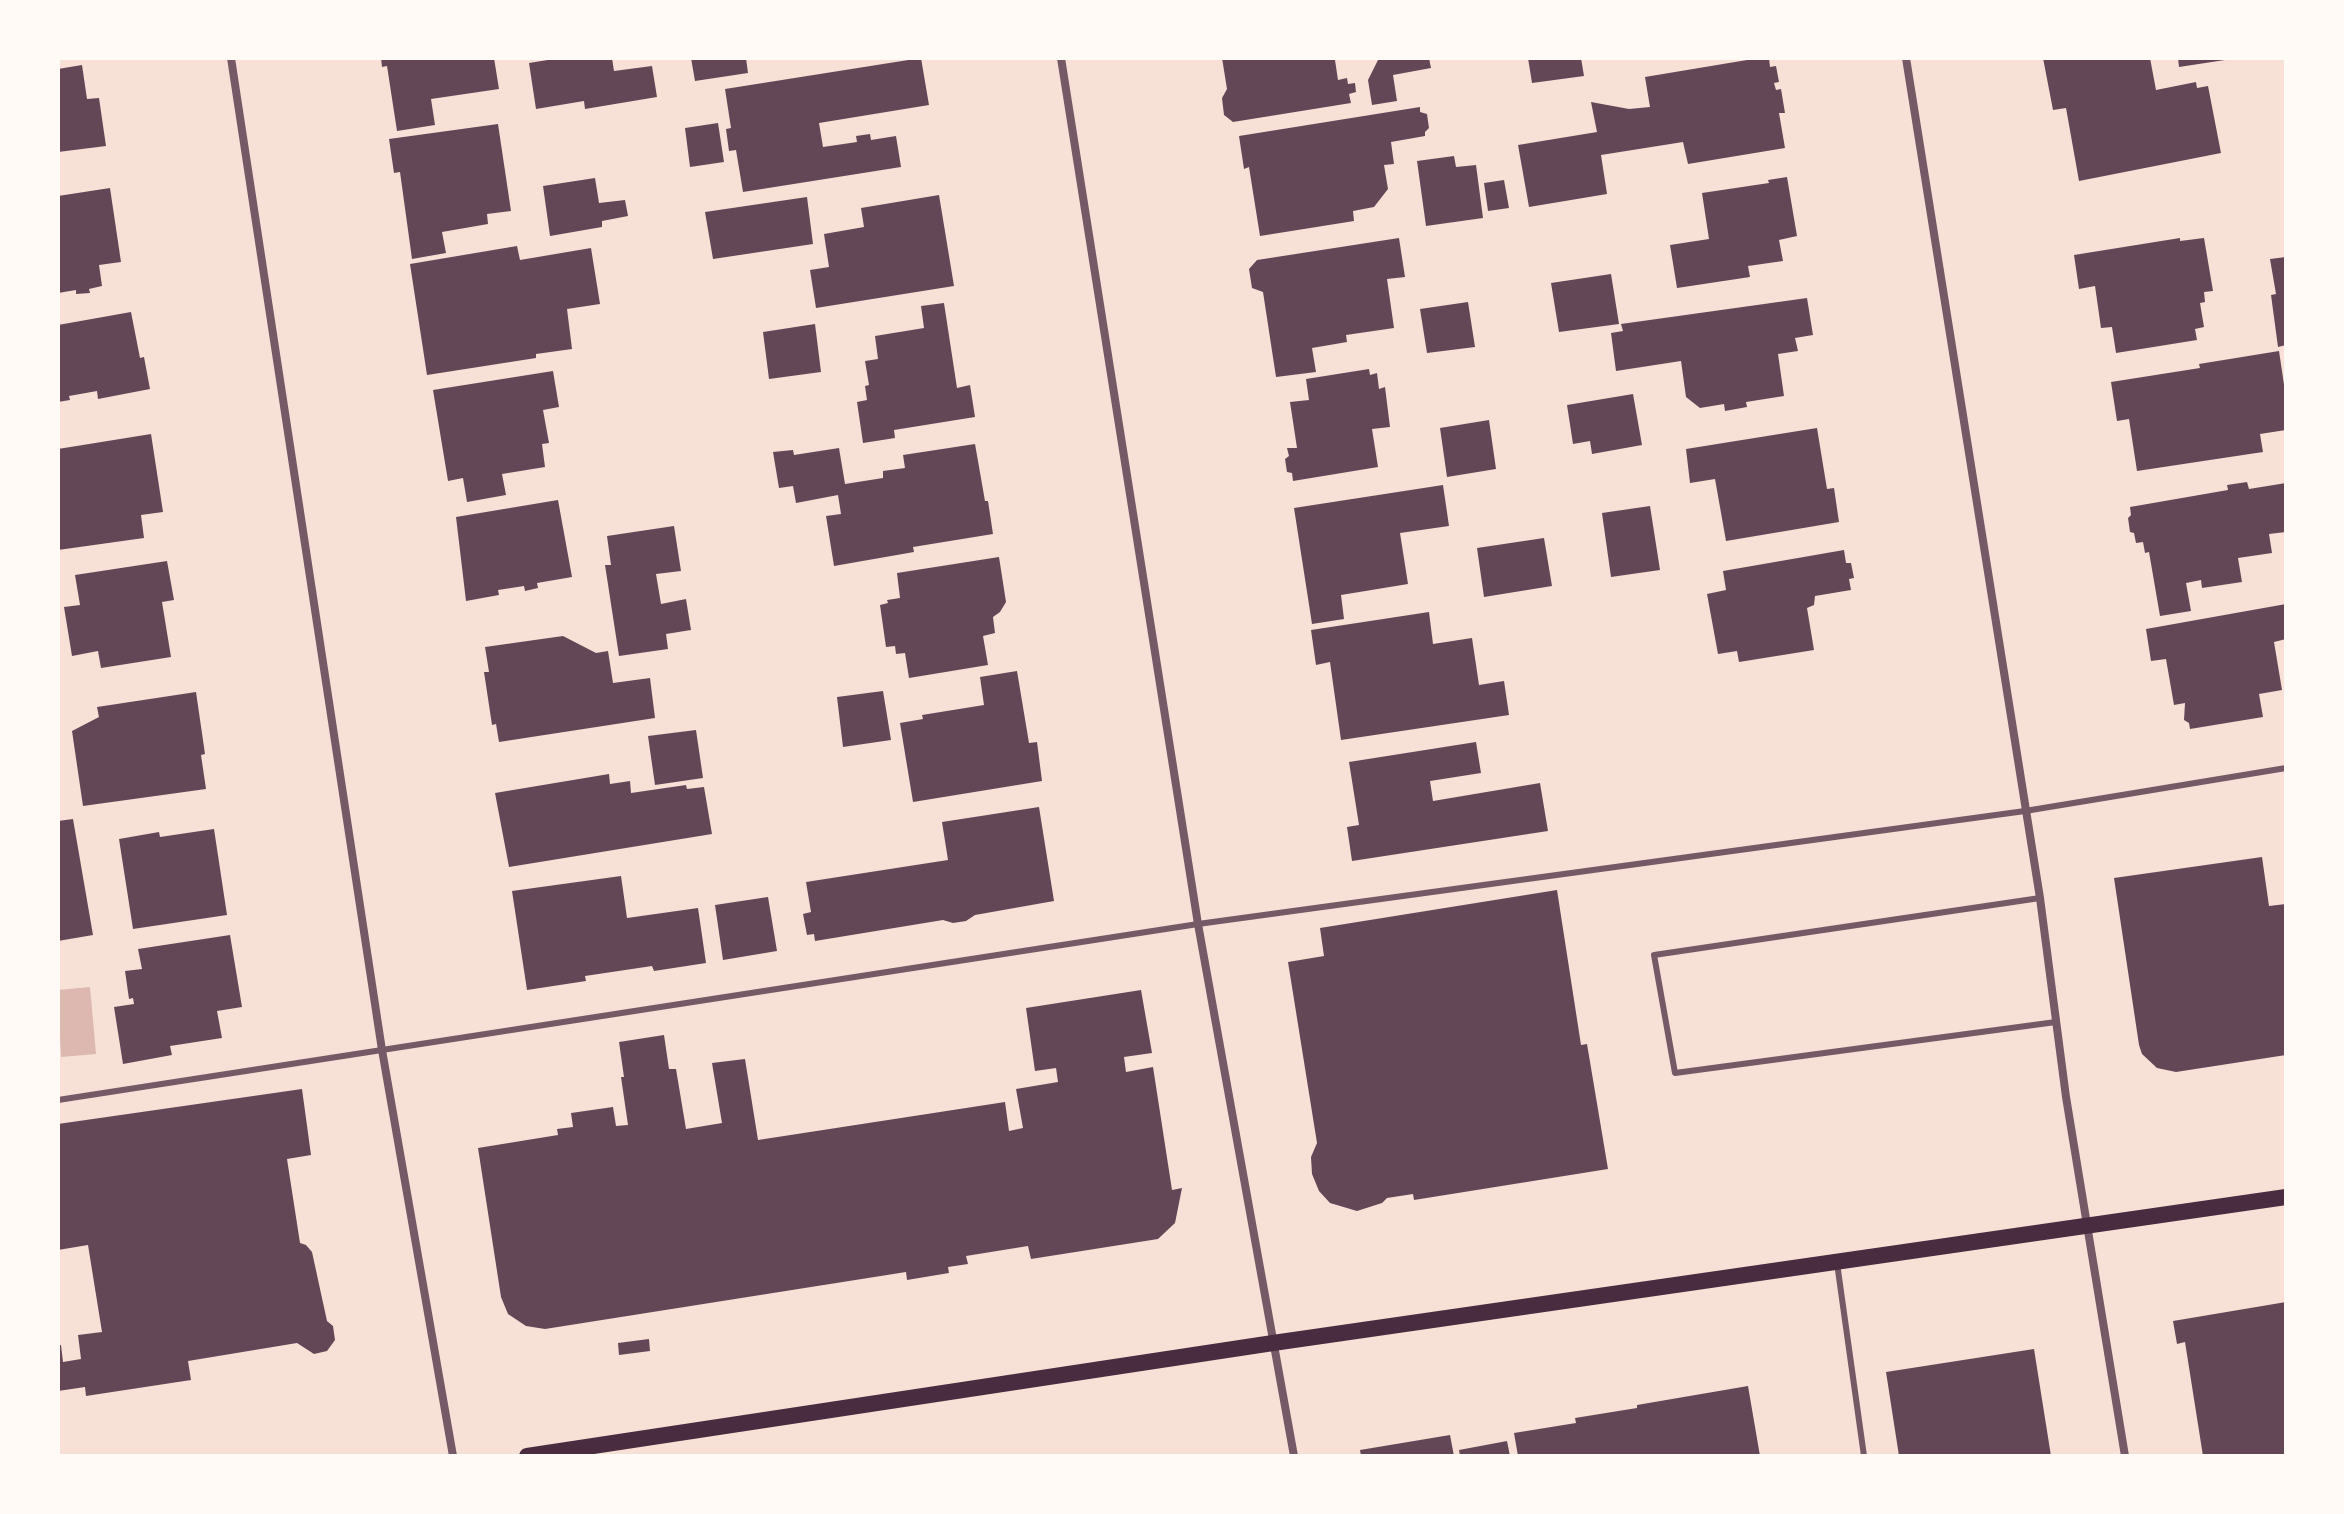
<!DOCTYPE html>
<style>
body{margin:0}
#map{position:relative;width:2344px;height:1514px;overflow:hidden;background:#f7e1d7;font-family:"Open Sans",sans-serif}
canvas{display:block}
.frame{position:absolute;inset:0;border:60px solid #fffaf5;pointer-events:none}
</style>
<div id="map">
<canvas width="2344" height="1514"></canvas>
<div class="frame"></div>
</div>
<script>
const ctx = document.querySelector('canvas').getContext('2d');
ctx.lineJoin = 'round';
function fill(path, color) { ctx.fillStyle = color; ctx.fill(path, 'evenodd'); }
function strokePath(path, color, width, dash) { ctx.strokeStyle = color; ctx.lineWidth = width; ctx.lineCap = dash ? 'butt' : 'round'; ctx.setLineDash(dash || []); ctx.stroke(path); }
fill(new Path2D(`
 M 90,987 L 96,1054 L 61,1057 L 58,990 Z`), '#dcb8b0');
fill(new Path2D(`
 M 381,58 L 494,58 L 499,89 L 431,99 L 435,125 L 397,131 L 387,66 L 382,67 Z
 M 560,58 L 612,58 L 614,71 L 652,66 L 657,97 L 585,109 L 584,101 L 536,109 L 529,63 Z
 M 691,58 L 746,58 L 748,73 L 695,81 Z
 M 921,58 L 929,105 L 819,123 L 823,147 L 857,142 L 856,136 L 870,134 L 871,140 L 896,136 L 901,167 L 743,192 L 736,150 L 729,151 L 726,129 L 731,128 L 725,89 Z
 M 1222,58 L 1339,58 L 1335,60 L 1338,80 L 1347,78 L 1348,84 L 1355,83 L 1356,92 L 1349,94 L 1351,103 L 1233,122 L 1224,115 L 1222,98 L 1227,89 Z
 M 1379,58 L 1429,58 L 1431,68 L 1393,75 L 1397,101 L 1372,105 L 1368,80 Z
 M 1528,58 L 1581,58 L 1584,76 L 1532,83 Z
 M 1759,58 L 1769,58 L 1770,67 L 1776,66 L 1779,82 L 1774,83 L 1776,90 L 1781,89 L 1785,113 L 1779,113 L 1785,148 L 1688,164 L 1683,142 L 1601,155 L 1607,194 L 1529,207 L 1518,145 L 1597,132 L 1591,102 L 1629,109 L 1650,107 L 1645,77 Z
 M 2043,58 L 2150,58 L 2156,90 L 2196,82 L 2197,88 L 2208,86 L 2221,153 L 2079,181 L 2066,108 L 2053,110 Z
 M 2178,58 L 2225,58 L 2225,60 L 2179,67 Z
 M 82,65 L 87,99 L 99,98 L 106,146 L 58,152 L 58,69 Z
 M 1420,107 L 1420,112 L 1427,114 L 1429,128 L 1425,132 L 1425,136 L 1391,142 L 1394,164 L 1384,165 L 1388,189 L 1374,207 L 1353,211 L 1354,221 L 1260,236 L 1249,167 L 1244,169 L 1239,136 Z
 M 718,123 L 724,162 L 690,167 L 685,128 Z
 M 498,124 L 511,211 L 487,214 L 488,224 L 442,232 L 446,253 L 412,259 L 400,172 L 394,173 L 389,139 Z
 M 1454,156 L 1456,167 L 1476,165 L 1483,218 L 1426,226 L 1417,161 Z
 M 1787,177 L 1797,236 L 1779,240 L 1783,261 L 1748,266 L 1750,277 L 1677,288 L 1670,245 L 1709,239 L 1702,193 L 1769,183 L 1768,180 Z
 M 595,178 L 599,203 L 625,200 L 628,216 L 602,221 L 602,227 L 550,236 L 543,186 Z
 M 1504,180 L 1509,208 L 1488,211 L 1484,183 Z
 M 110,188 L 121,262 L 99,265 L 102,286 L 89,289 L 90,293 L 76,294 L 76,290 L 58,293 L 58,196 Z
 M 939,195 L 954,286 L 816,308 L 810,270 L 829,267 L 824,234 L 864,227 L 861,208 Z
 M 807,197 L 813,244 L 713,259 L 705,212 Z
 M 1399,238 L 1405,277 L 1387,279 L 1394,328 L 1346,335 L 1347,342 L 1312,348 L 1316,372 L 1276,377 L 1263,292 L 1252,288 L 1249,269 L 1257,260 Z
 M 2180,238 L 2180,241 L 2204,238 L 2213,291 L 2204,292 L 2205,302 L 2200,303 L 2204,327 L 2195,329 L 2197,340 L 2116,353 L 2112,327 L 2101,328 L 2095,286 L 2079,289 L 2074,255 Z
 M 517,246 L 520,260 L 591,248 L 600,304 L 567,309 L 572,349 L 536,354 L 536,358 L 427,375 L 410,264 Z
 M 2286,257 L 2286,345 L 2278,347 L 2271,295 L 2276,294 L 2270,259 Z
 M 1611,274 L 1619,324 L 1559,332 L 1551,283 Z
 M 1807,298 L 1813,335 L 1795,338 L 1798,351 L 1778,354 L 1784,396 L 1746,402 L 1747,407 L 1725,411 L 1724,404 L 1700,408 L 1686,397 L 1681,361 L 1616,371 L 1611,333 L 1623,331 L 1621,324 Z
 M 1468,302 L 1475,347 L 1427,353 L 1420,309 Z
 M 944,303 L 957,388 L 970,385 L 975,417 L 894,430 L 895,438 L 863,443 L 857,402 L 867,400 L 865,386 L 869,385 L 865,361 L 878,359 L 875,336 L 924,328 L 921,306 Z
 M 131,312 L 140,358 L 144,357 L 150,389 L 98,399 L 97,391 L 69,396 L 70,400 L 58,402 L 58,325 Z
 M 815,324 L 821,372 L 769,379 L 763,332 Z
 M 2279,351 L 2286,398 L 2286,430 L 2260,434 L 2263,452 L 2137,471 L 2129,419 L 2117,421 L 2111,382 L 2200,368 L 2199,364 Z
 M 1369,369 L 1370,375 L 1377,373 L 1379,389 L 1385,387 L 1390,427 L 1372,429 L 1378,467 L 1293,481 L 1292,473 L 1287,472 L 1285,459 L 1289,456 L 1287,448 L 1297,448 L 1290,402 L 1309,400 L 1306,379 Z
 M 553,371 L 559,407 L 543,410 L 549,443 L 542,444 L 545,467 L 502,474 L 506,495 L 467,502 L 463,478 L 448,481 L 433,390 Z
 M 1633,394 L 1642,445 L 1592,454 L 1590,441 L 1573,444 L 1567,405 Z
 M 1489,420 L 1496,469 L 1447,477 L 1440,428 Z
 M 1817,428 L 1827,489 L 1834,488 L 1839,522 L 1726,541 L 1715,479 L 1690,483 L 1686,449 Z
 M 151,434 L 163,512 L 141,515 L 144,538 L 58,550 L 58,449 Z
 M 975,444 L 985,501 L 988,501 L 993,534 L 913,547 L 914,552 L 834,566 L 826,516 L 841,514 L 838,495 L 796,503 L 793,486 L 779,488 L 773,452 L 793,450 L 794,455 L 839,448 L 845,484 L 883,478 L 883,471 L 905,468 L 903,455 Z
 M 2247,482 L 2249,489 L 2286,483 L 2286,532 L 2269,534 L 2272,553 L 2238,558 L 2242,582 L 2202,588 L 2201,580 L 2186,583 L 2191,611 L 2160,616 L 2149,552 L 2145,553 L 2143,542 L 2136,543 L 2134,533 L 2130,532 L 2128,518 L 2131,515 L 2130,507 L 2228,490 L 2227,485 Z
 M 1443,485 L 1449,526 L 1400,533 L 1408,584 L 1341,595 L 1344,619 L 1312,624 L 1294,508 Z
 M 558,500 L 572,577 L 537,583 L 538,588 L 525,591 L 524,586 L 498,590 L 499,595 L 466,601 L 456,517 Z
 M 1650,506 L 1660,570 L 1611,577 L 1602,513 Z
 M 674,526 L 681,571 L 656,574 L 661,604 L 686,599 L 691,630 L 666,634 L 668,649 L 619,656 L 605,565 L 611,565 L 607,536 Z
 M 1544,538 L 1552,586 L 1484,597 L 1477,548 Z
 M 1844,550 L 1846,563 L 1851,563 L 1854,578 L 1849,579 L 1851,590 L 1815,596 L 1814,605 L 1807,608 L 1814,650 L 1739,662 L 1737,651 L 1718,654 L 1707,594 L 1726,590 L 1723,571 Z
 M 999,557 L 1006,602 L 1000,612 L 993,617 L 995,633 L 983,636 L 988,665 L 909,678 L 905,653 L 896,654 L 895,646 L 886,647 L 880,605 L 888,603 L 887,600 L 900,598 L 897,573 Z
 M 167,561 L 174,600 L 162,602 L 171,657 L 101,668 L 98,651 L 72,656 L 64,607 L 80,605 L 75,575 Z
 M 2286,604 L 2286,639 L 2274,642 L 2282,690 L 2259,694 L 2263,717 L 2190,729 L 2189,723 L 2184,720 L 2185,703 L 2174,705 L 2166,659 L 2151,661 L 2146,629 Z
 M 1429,612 L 1433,644 L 1472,638 L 1479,685 L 1504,681 L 1509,715 L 1341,740 L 1330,662 L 1316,665 L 1311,630 Z
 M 563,636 L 596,653 L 608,651 L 613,683 L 650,678 L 655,718 L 499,742 L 496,724 L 492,725 L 484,672 L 489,672 L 485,647 Z
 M 1017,671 L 1029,743 L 1037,742 L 1042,781 L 913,802 L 900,723 L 923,719 L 922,715 L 984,705 L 980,677 Z
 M 883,691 L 891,740 L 843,747 L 837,697 Z
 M 196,692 L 205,754 L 201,755 L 206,789 L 83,806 L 72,731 L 99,717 L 97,707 Z
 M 696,730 L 703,778 L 655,785 L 648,736 Z
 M 1476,742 L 1481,773 L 1430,781 L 1433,801 L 1540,783 L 1548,831 L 1352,861 L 1347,827 L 1359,825 L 1349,762 Z
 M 609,774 L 610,784 L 630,781 L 631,793 L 686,785 L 687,789 L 704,787 L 712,834 L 509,867 L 495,793 Z
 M 1039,807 L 1054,901 L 975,915 L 966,921 L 953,923 L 943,920 L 815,941 L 814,934 L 807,935 L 803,914 L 811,912 L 806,882 L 948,860 L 942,822 Z
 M 73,819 L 93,935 L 58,941 L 58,821 Z
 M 214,829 L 227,915 L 133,929 L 119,839 L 159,832 L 160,837 Z
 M 2262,857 L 2269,906 L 2286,904 L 2286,1055 L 2176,1072 L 2157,1068 L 2142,1054 L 2139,1045 L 2114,878 Z
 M 621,876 L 627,918 L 698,908 L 706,963 L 654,971 L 652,966 L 585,976 L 586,981 L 527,990 L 512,891 Z
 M 1557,890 L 1581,1045 L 1587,1044 L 1608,1169 L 1414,1200 L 1413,1194 L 1387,1198 L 1382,1203 L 1357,1211 L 1330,1203 L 1319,1191 L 1312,1174 L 1311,1157 L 1317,1143 L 1288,962 L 1324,956 L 1320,928 Z
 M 768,897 L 777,951 L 723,960 L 715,905 Z
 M 230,935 L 242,1007 L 217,1011 L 222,1038 L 170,1046 L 172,1055 L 123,1064 L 114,1007 L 134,1004 L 133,998 L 129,999 L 125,971 L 142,969 L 138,949 Z
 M 1141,990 L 1152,1053 L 1124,1057 L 1126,1072 L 1153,1067 L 1172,1190 L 1182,1188 L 1175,1223 L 1158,1239 L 1031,1259 L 1028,1246 L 966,1256 L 968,1264 L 948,1267 L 949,1273 L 907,1280 L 906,1272 L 545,1329 L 526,1326 L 508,1314 L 501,1297 L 478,1148 L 558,1135 L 557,1129 L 573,1127 L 571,1113 L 613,1107 L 616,1126 L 628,1125 L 621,1077 L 624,1077 L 619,1042 L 664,1035 L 669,1069 L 676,1069 L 686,1129 L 722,1123 L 712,1063 L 745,1059 L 758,1140 L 1005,1102 L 1009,1131 L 1023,1128 L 1016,1089 L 1058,1082 L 1056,1068 L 1035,1071 L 1026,1008 Z
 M 302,1089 L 311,1155 L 287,1159 L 300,1243 L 306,1245 L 312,1252 L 327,1321 L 333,1326 L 335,1340 L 327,1351 L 314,1354 L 297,1343 L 188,1361 L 191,1380 L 86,1396 L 85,1387 L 58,1391 L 58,1345 L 61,1345 L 63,1362 L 81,1359 L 78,1335 L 102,1332 L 88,1245 L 58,1250 L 58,1124 Z
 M 2286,1302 L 2286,1456 L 2203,1456 L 2185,1342 L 2177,1344 L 2173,1321 Z
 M 649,1339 L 650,1351 L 619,1355 L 618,1343 Z
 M 2034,1349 L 2051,1456 L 1899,1456 L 1886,1372 Z
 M 1748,1386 L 1760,1456 L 1518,1456 L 1514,1433 L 1576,1423 L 1575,1418 L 1637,1408 L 1637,1405 Z
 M 1450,1435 L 1454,1456 L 1361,1456 L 1360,1450 Z
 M 1507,1441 L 1510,1456 L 1460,1456 L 1459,1450 Z`), '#644757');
strokePath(new Path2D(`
 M 2040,898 L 1654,955 L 1675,1073 L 2056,1022
 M 58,1100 L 1198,924 L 2025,811 L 2286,768
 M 1837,1263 L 1864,1456`), '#755966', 6);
strokePath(new Path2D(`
 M 231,58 L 382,1050 L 453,1456
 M 1061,58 L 1198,924 L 1294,1456
 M 1906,58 L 2040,898 L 2066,1097 L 2125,1456`), '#755966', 8);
strokePath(new Path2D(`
 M 527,1456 L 1273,1343 L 2286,1197`), '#4a2c40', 16);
</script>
